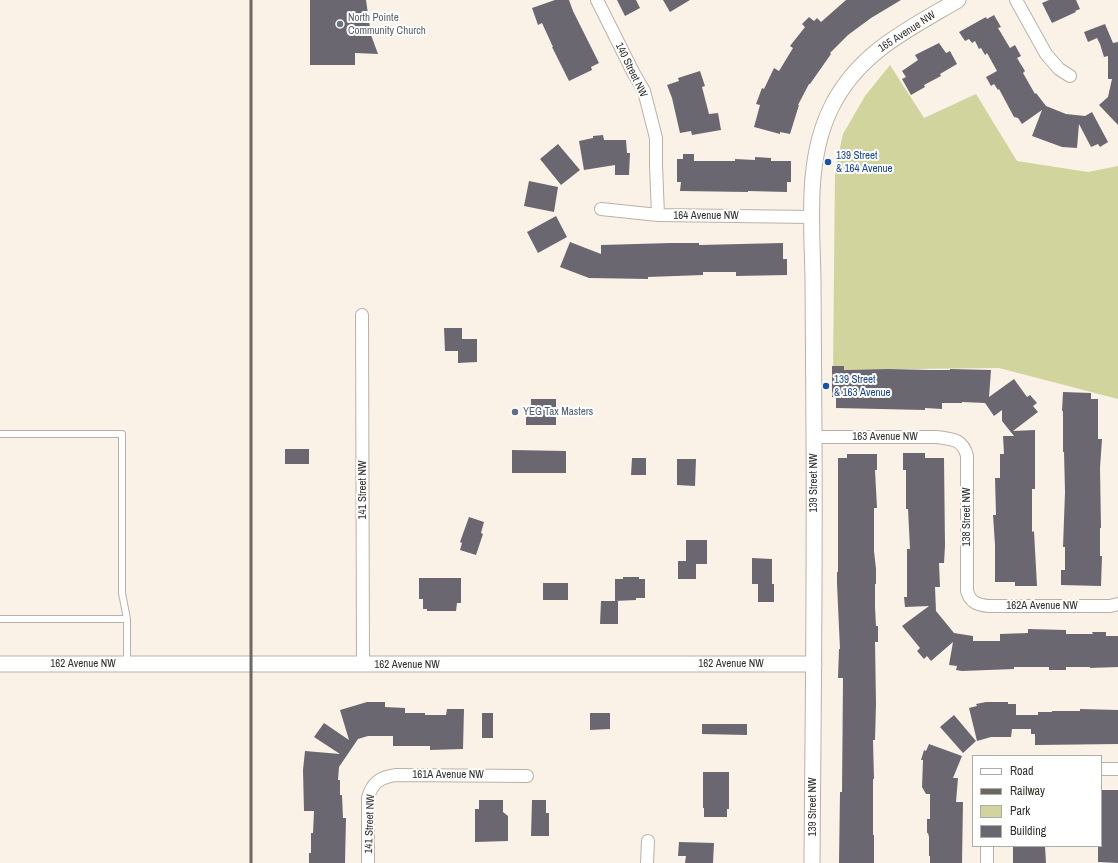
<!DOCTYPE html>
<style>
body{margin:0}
#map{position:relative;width:1118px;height:863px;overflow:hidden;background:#fbf2e7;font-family:"Archivo Narrow",sans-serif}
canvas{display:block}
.legend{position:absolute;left:972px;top:755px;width:130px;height:92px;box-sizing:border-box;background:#fff;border:1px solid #adacaa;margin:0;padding:5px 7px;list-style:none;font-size:12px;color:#33302b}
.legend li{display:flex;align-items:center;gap:8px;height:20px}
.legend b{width:20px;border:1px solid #adacaa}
</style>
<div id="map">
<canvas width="1118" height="863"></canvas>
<ul class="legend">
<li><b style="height:5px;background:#fff"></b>Road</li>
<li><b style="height:5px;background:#6d6861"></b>Railway</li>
<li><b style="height:11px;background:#d1d49c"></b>Park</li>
<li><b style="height:11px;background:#6b6771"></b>Building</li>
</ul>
</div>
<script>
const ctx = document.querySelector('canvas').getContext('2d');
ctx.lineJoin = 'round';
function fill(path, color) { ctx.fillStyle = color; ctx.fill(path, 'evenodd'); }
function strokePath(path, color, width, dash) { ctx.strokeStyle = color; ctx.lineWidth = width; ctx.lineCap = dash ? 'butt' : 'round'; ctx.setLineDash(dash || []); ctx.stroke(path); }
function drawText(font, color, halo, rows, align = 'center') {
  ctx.font = font + ' "Archivo Narrow",sans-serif'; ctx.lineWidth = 4; ctx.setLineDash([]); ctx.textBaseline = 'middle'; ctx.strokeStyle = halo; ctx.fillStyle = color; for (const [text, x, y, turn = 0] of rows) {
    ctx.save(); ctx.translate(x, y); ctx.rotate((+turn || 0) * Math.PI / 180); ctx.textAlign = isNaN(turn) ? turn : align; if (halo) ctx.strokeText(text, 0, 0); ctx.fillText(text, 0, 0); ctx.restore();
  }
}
fill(new Path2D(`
 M 890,65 L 924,118 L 976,94 L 1017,161 L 1088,172 L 1118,166 L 1118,399 L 999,368 L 833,370 L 835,171 L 843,134 L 865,96 Z`), '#d1d49c');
fill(new Path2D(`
 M 310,0 L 366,0 L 371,35 L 378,54 L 355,53 L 355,65 L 310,65 Z
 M 555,0 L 569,0 L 573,11 L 599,63 L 591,67 L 592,70 L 569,81 L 552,47 L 553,47 L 542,23 L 538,25 L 532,8 Z
 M 617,0 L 636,0 L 640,8 L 625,16 Z
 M 663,0 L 690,0 L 670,12 Z
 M 846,0 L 901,0 L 871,18 L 848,35 L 830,53 L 831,54 L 810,84 L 809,84 L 798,105 L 799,105 L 790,134 L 780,132 L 780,134 L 754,127 L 760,105 L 756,104 L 762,88 L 764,89 L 774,68 L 779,71 L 793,48 L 790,46 L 805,27 L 802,24 L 809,17 L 814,21 L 817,18 L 821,22 Z
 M 1049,0 L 1076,0 L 1080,9 L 1075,11 L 1076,12 L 1052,23 L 1042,3 Z
 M 994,15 L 1001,27 L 998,28 L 1010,48 L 1015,45 L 1021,56 L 1017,58 L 1025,71 L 1023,73 L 1035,94 L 1036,93 L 1046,106 L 1066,114 L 1085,116 L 1092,112 L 1108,142 L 1100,147 L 1098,144 L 1091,147 L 1079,124 L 1077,148 L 1062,147 L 1032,136 L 1042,110 L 1022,124 L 1018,118 L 1014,117 L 999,89 L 998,90 L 994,84 L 991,86 L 986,77 L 997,71 L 987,53 L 985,55 L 981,48 L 979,49 L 975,41 L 972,43 L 969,39 L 965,41 L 959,32 L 986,17 L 987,19 Z
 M 1105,24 L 1113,43 L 1118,42 L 1118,125 L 1099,105 L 1108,97 L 1112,79 L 1108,79 L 1108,56 L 1104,57 L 1100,44 L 1097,38 L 1088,42 L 1084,32 Z
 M 939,43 L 946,53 L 950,51 L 957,64 L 940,74 L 941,76 L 924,85 L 925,87 L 911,95 L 902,79 L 906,77 L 902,71 L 918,60 L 915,55 Z
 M 700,71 L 705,86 L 702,87 L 709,114 L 718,113 L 721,130 L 692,135 L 691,131 L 680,133 L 672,98 L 667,85 L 679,81 L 678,78 Z
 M 603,135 L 604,140 L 626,140 L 627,153 L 630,153 L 629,175 L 615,175 L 615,165 L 584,170 L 579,141 L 593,138 L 593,136 Z
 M 558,144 L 580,170 L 561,185 L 540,159 Z
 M 683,154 L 694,154 L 694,161 L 735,161 L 735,159 L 755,160 L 755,157 L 771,158 L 771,161 L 791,161 L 791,182 L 787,182 L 787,192 L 748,191 L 748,192 L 680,191 L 681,182 L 677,182 L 677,159 L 683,159 Z
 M 529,181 L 558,187 L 554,212 L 524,206 Z
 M 556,216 L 567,237 L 538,253 L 527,232 Z
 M 570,242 L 601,254 L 601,245 L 671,243 L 699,243 L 699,245 L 783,243 L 783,259 L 787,259 L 787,275 L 736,276 L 736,272 L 703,272 L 703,275 L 648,277 L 648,279 L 589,278 L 560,267 Z
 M 444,328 L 462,328 L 462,339 L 477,339 L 477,362 L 458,363 L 458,351 L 445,351 Z
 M 832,366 L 844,366 L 844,370 L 888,369 L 930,370 L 950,370 L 950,369 L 991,370 L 989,397 L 1014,379 L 1027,397 L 1030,395 L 1037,403 L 1033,406 L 1038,412 L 1013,431 L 1035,430 L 1035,489 L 1032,489 L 1032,532 L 1034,531 L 1037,586 L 1015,586 L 1015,582 L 995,582 L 995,545 L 993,515 L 996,515 L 995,478 L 1000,478 L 1000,454 L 1004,454 L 1003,436 L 1014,436 L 1002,421 L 1002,410 L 994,416 L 985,403 L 962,402 L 962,403 L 942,403 L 942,409 L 925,408 L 925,410 L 836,408 L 836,397 L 832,397 Z
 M 1063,392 L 1091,393 L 1091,399 L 1098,399 L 1098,439 L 1102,439 L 1100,468 L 1101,528 L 1100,528 L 1100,556 L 1102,556 L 1101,586 L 1061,585 L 1061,570 L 1065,570 L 1065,547 L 1063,547 L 1065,492 L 1064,452 L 1063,452 L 1063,411 L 1062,411 Z
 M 531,399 L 556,399 L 556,425 L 526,425 L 526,409 L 531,409 Z
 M 285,449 L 309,449 L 309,464 L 285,464 Z
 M 512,450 L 566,451 L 566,473 L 512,473 Z
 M 903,453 L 925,453 L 925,458 L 944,458 L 945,546 L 944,563 L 939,563 L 940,587 L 935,587 L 936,611 L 954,633 L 973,636 L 973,641 L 1000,641 L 1000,634 L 1028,633 L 1028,629 L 1066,630 L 1066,634 L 1093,634 L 1092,632 L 1106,632 L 1106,636 L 1118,636 L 1118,667 L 1090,668 L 1090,667 L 1066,667 L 1066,670 L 1049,670 L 1049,667 L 1014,667 L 1014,669 L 962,671 L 956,670 L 957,666 L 949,665 L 953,642 L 931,661 L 927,656 L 924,659 L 917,651 L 920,648 L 902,626 L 929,606 L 905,607 L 904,597 L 907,597 L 907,549 L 910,549 L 908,509 L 906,509 L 906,470 L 903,470 Z
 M 847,454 L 877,454 L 877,470 L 875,470 L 877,508 L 874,508 L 874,551 L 876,569 L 876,584 L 875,584 L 875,607 L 876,626 L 878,626 L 878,642 L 875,642 L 876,704 L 875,740 L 873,740 L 874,779 L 873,779 L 873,835 L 874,835 L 874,863 L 839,863 L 840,792 L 842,792 L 843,678 L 838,678 L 839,649 L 840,649 L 837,584 L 837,572 L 838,572 L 838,458 L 847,458 Z
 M 632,458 L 646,458 L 646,475 L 631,475 Z
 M 677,459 L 696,459 L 695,486 L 677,485 Z
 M 469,517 L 484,522 L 481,533 L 483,534 L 476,555 L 460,550 L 462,543 L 460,542 Z
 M 686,540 L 707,540 L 707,564 L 696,564 L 696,579 L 678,579 L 678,561 L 686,561 Z
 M 752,558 L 772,559 L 772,584 L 774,584 L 774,602 L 758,602 L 758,584 L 752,584 Z
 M 623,577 L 639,577 L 639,579 L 645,579 L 645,598 L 636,598 L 636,600 L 615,601 L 615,579 L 623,579 Z
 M 419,578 L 461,578 L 461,603 L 457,603 L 456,611 L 427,611 L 427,609 L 423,609 L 423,599 L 419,599 Z
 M 543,583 L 568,583 L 568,600 L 543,600 Z
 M 601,601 L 618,601 L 618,624 L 600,624 Z
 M 367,702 L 385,702 L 385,707 L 405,708 L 405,713 L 425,713 L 425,715 L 446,715 L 447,709 L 464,709 L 463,749 L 430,750 L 430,746 L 393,746 L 393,736 L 368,736 L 358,739 L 339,767 L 338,780 L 340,780 L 340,795 L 342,795 L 343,818 L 346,818 L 345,863 L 309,863 L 309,853 L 311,853 L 311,833 L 313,833 L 314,811 L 304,811 L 303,770 L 305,751 L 340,754 L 314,737 L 324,723 L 349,740 L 340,710 Z
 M 986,702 L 1008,702 L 1008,704 L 1016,704 L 1016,715 L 1038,715 L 1038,712 L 1052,712 L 1052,711 L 1080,711 L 1080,709 L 1118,710 L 1118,744 L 1035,745 L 1035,734 L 1031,734 L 1031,729 L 1012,729 L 1011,737 L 991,737 L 977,741 L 969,708 L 977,706 L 976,704 Z
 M 482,713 L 493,713 L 493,738 L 482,738 Z
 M 590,713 L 610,713 L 610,729 L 590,730 Z
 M 954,715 L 976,741 L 963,753 L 940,727 Z
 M 702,724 L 747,724 L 747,735 L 702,734 Z
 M 929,744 L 962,756 L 953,778 L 958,778 L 956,802 L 963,802 L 962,863 L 930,863 L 930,856 L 929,856 L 929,837 L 928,833 L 927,833 L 927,819 L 930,819 L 930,794 L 926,794 L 922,787 L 923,760 L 921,760 L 924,750 L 926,751 Z
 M 703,772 L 729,772 L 729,809 L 727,809 L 727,817 L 704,817 L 704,808 L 703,808 Z
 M 1101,790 L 1118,790 L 1118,863 L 1098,862 L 1098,846 L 1101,846 Z
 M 479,800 L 503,800 L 503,812 L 508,816 L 508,841 L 475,842 L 475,809 L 479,809 Z
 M 532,800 L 546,800 L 546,813 L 549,813 L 549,836 L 531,836 Z
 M 679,842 L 714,843 L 713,863 L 685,863 L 686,856 L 678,856 Z
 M 1013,846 L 1045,846 L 1046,863 L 1013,863 Z`), '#6b6771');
const service = new Path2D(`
 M 0,434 L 122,434 L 122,593 L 127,619
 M 0,619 L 127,619 L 127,664`);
const minor = new Path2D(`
 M 597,0 L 633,72 L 644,91 L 656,138 L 656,165 L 658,215
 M 1016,0 L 1046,54 L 1059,69 L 1070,76
 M 601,209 L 658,215 L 812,217
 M 362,315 L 363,665
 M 814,437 L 937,437 C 952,439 963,439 967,456 L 967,591 C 970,602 977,605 989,606 L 1110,606 L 1118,604
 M 1101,769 L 1118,769
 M 987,846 L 987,863
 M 368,863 L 368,798 C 372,782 381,777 396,775 L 527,776
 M 647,863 L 648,841`);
const tertiary = new Path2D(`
 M 0,664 L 814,664
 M 812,863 C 813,720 815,577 814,434 C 814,383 813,331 813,280 C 812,223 805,159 832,106 C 859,52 909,29 958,0`);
strokePath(service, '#b9b1a7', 8);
strokePath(minor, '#b9b1a7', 14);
strokePath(tertiary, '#b9b1a7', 17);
strokePath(service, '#fff', 6);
strokePath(minor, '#fff', 12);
strokePath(tertiary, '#fff', 15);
strokePath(new Path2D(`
 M 251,0 L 251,863`), '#6d6861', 3);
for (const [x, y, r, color] of [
 [340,24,4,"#6b7280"],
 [828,162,4,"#1a4fb4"],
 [826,386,4,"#1a4fb4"],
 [515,412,4,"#5c6f8a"]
]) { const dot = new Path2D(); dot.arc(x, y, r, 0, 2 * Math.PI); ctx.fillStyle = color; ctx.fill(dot); strokePath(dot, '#fff', 1.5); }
drawText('11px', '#5b616d', '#fff', [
 ["North Pointe",348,18],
 ["Community Church",348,31]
], 'left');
drawText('11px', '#33302b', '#fff', [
 ["165 Avenue NW",907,32,-33],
 ["140 Street NW",631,70,64],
 ["164 Avenue NW",706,216],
 ["163 Avenue NW",885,437],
 ["139 Street NW",814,483,-90],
 ["141 Street NW",363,490,-90],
 ["138 Street NW",967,517,-90],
 ["162A Avenue NW",1042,606],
 ["162 Avenue NW",83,664],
 ["162 Avenue NW",731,664],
 ["162 Avenue NW",407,665],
 ["161A Avenue NW",448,775],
 ["139 Street NW",813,807,-90],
 ["141 Street NW",370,824,-88]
]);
drawText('11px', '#164399', '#fff', [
 ["139 Street",836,156],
 ["& 164 Avenue",836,169],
 ["139 Street",834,380],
 ["& 163 Avenue",834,393]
], 'left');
drawText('11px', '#4e5e75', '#fff', [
 ["YEG Tax Masters",523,412]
], 'left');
</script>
